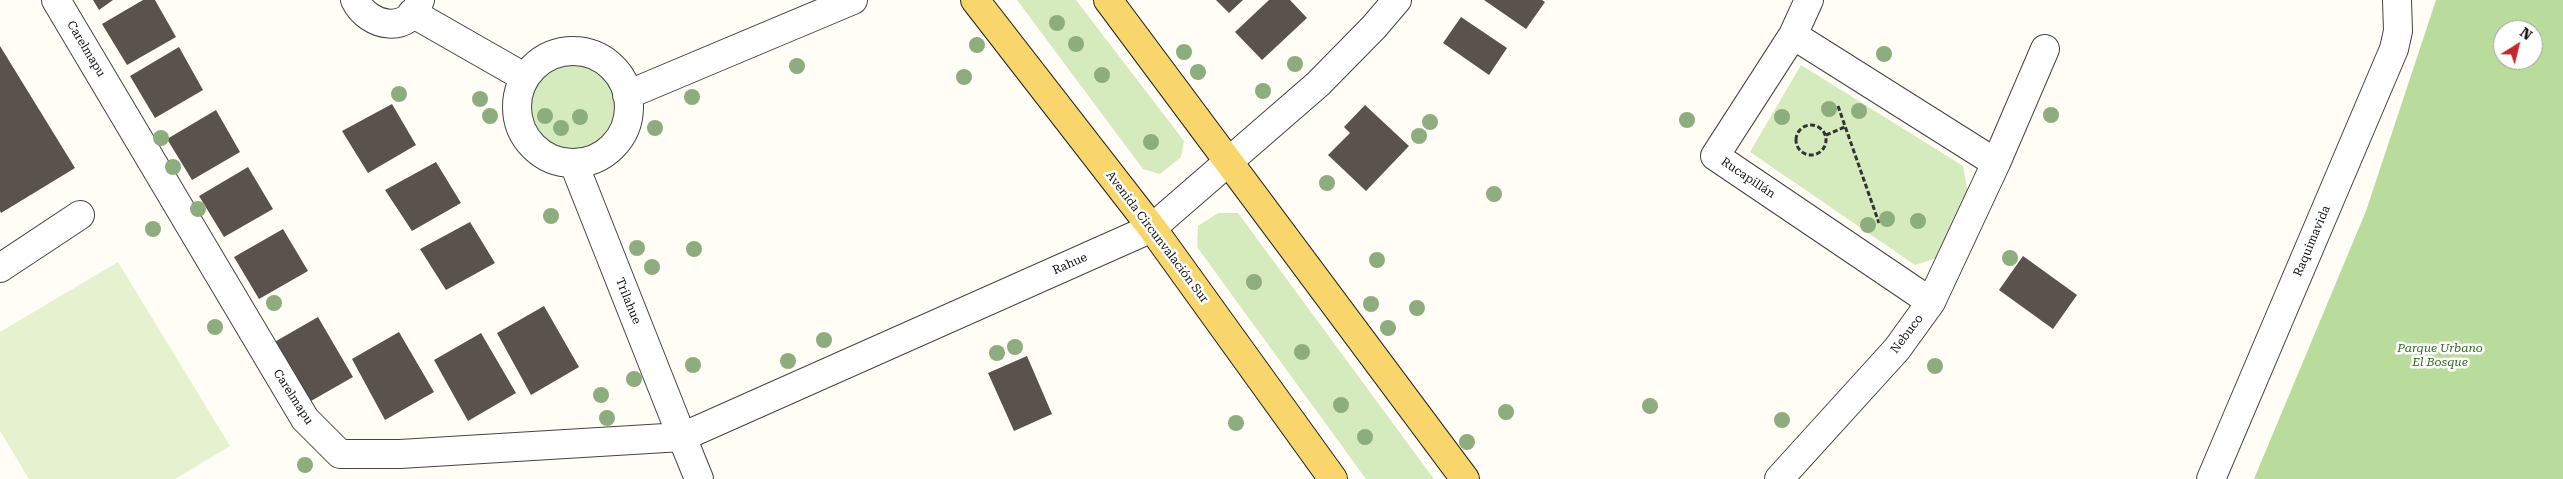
<!DOCTYPE html>
<meta charset="utf-8">
<style>
body{margin:0}
#map{position:relative;width:2563px;height:479px;overflow:hidden;background:#fffdf5;font-family:"Roboto Serif",serif}
canvas{display:block}
.north{position:absolute;left:2493px;top:20px;width:50px;height:50px;box-sizing:border-box;background:#fff;border:1px solid #a0a0a0;border-radius:50%;rotate:36deg;font-size:14px;font-weight:700;line-height:20px;text-align:center;color:#111}
.north::after{content:'';display:block;margin:auto;width:18px;height:22px;background:#c4262e;clip-path:polygon(50% 0,100% 100%,50% 72%,0 100%)}
</style>
<div id="map">
<canvas width="2563" height="479"></canvas>
<div class="north">N</div>
</div>
<script>
const ctx = document.querySelector('canvas').getContext('2d');
ctx.lineJoin = 'round';
function fill(path, color) { ctx.fillStyle = color; ctx.fill(path, 'evenodd'); }
function strokePath(path, color, width, dash) { ctx.strokeStyle = color; ctx.lineWidth = width; ctx.lineCap = dash ? 'butt' : 'round'; ctx.setLineDash(dash || []); ctx.stroke(path); }
function drawText(font, color, halo, rows, align = 'center') {
  ctx.font = font + ' "Roboto Serif",serif'; ctx.lineWidth = 5; ctx.setLineDash([]); ctx.textBaseline = 'middle'; ctx.strokeStyle = halo; ctx.fillStyle = color; for (const [text, x, y, turn = 0] of rows) {
    ctx.save(); ctx.translate(x, y); ctx.rotate((+turn || 0) * Math.PI / 180); ctx.textAlign = isNaN(turn) ? turn : align; if (halo) ctx.strokeText(text, 0, 0); ctx.fillText(text, 0, 0); ctx.restore();
  }
}
fill(new Path2D(`
 M 1017,0 L 1076,0 L 1184,141 L 1181,157 L 1160,174 L 1143,169 Z
 M525 106a45 45 0 1 1 90 0a45 45 0 1 1-90 0Z
 M 1801,65 L 1963,166 L 1968,193 L 1937,258 L 1915,265 L 1750,152 Z
 M 1218,213 L 1238,213 L 1434,479 L 1366,479 L 1197,247 L 1198,226 Z`), '#d5ebbd');
fill(new Path2D(`
 M 2436,0 L 2563,0 L 2563,479 L 2254,479 L 2366,211 ZM 2503,30 L 2533,30 L 2533,60 L 2503,60 Z`), '#b9dc9c');
fill(new Path2D(`
 M 118,262 L 230,446 L 175,479 L 29,479 L 0,431 L 0,332 Z`), '#e6f2cf');
fill(new Path2D(`
 M 93,0 L 113,0 L 99,10 Z
 M 143,0 L 155,0 L 176,37 L 127,65 L 102,24 Z
 M 1216,0 L 1243,0 L 1229,13 Z
 M 1269,0 L 1290,0 L 1307,18 L 1262,60 L 1235,32 Z
 M 1484,0 L 1542,0 L 1545,2 L 1526,29 Z
 M 1461,17 L 1507,48 L 1489,75 L 1443,43 Z
 M 0,46 L 75,168 L 1,213 L 0,211 Z
 M 179,47 L 203,90 L 155,118 L 130,76 Z
 M 392,104 L 416,145 L 368,173 L 342,131 Z
 M 1365,105 L 1409,146 L 1366,191 L 1328,155 L 1350,133 L 1344,127 Z
 M 216,110 L 240,152 L 192,180 L 167,139 Z
 M 436,162 L 461,203 L 412,231 L 385,190 Z
 M 248,167 L 273,209 L 224,237 L 199,196 Z
 M 470,222 L 495,263 L 446,290 L 420,249 Z
 M 283,229 L 308,271 L 259,299 L 234,257 Z
 M 2023,256 L 2077,295 L 2053,329 L 1999,290 Z
 M 544,306 L 579,367 L 531,395 L 497,333 Z
 M 318,317 L 353,377 L 304,405 L 271,344 Z
 M 399,332 L 434,392 L 385,420 L 352,359 Z
 M 481,333 L 516,393 L 468,421 L 434,360 Z
 M 1027,356 L 1052,414 L 1014,431 L 988,373 Z`), '#5a524d');
const minor = new Path2D(`
 M 56,0 L 305,419 L 340,454 L 400,454 L 682,437 L 699,479
 M 355,0 C 369,28 410,35 420,0
 M 1809,0 L 1793,35 L 1715,156 L 1931,302
 M 412,13 L 524,77
 M517 107a56 56 0 1 1 112 0a56 56 0 1 1-112 0Z
 M 627,95 L 853,0
 M 1996,163 L 2045,49
 M 574,164 L 682,437 L 1152,228 L 1318,84 L 1374,27 L 1397,0
 M 0,268 L 80,215
 M 1779,479 L 1897,349 L 1931,302 L 1996,163 L 1793,35
 M 2211,479 L 2394,49 L 2398,31 L 2397,0`);
const major = new Path2D(`
 M 975,0 L 1152,228 L 1333,479
 M 1108,0 L 1465,479`);
strokePath(minor, '#444', 30);
strokePath(major, '#222', 30);
strokePath(new Path2D(`
 M 1838,106 L 1879,223
 M1796 140a15 15 0 1 1 30 0a15 15 0 1 1-30 0Z
 M 1826,135 L 1845,127`), '#333', 3, [5, 2.5]);
strokePath(minor, '#fff', 28);
strokePath(major, '#f9d66b', 28);
ctx.fillStyle = '#8dad7f';
for (const [x, y] of [
 [1057,23],
 [1076,44],
 [977,45],
 [1184,52],
 [1884,54],
 [1295,64],
 [797,66],
 [1198,72],
 [1102,75],
 [964,77],
 [1263,91],
 [399,94],
 [692,97],
 [480,99],
 [1829,109],
 [1859,111],
 [2051,115],
 [490,116],
 [545,116],
 [580,117],
 [1782,117],
 [1687,120],
 [1430,122],
 [561,128],
 [655,128],
 [1419,136],
 [161,138],
 [1151,142],
 [173,167],
 [1327,183],
 [1494,194],
 [198,209],
 [551,216],
 [1887,219],
 [1918,221],
 [1868,225],
 [153,229],
 [637,248],
 [694,249],
 [2010,258],
 [1377,260],
 [652,267],
 [1254,282],
 [274,303],
 [1371,304],
 [1417,308],
 [215,327],
 [1388,328],
 [824,340],
 [1015,347],
 [1302,352],
 [997,353],
 [788,361],
 [693,365],
 [1935,366],
 [634,379],
 [601,395],
 [1341,405],
 [1650,406],
 [1506,412],
 [607,418],
 [1782,420],
 [1236,423],
 [1365,437],
 [1467,442],
 [305,465]
]) { ctx.beginPath(); ctx.arc(x, y, 8, 0, 2 * Math.PI); ctx.fill(); }
drawText('12px', '#111', '#fff', [
 ["Carelmapu",86,49,59],
 ["Rucapillán",1748,178,34],
 ["Avenida Circunvalación Sur",1157,237,53],
 ["Raquimavida",2312,241,-67],
 ["Rahue",1070,264,-24],
 ["Trilahue",628,301,68],
 ["Nebuco",1907,334,-53],
 ["Carelmapu",293,397,57]
]);
drawText('italic 12px', '#2f6b1f', '#fff', [
 ["Parque Urbano",2440,348],
 ["El Bosque",2440,362]
]);
</script>
